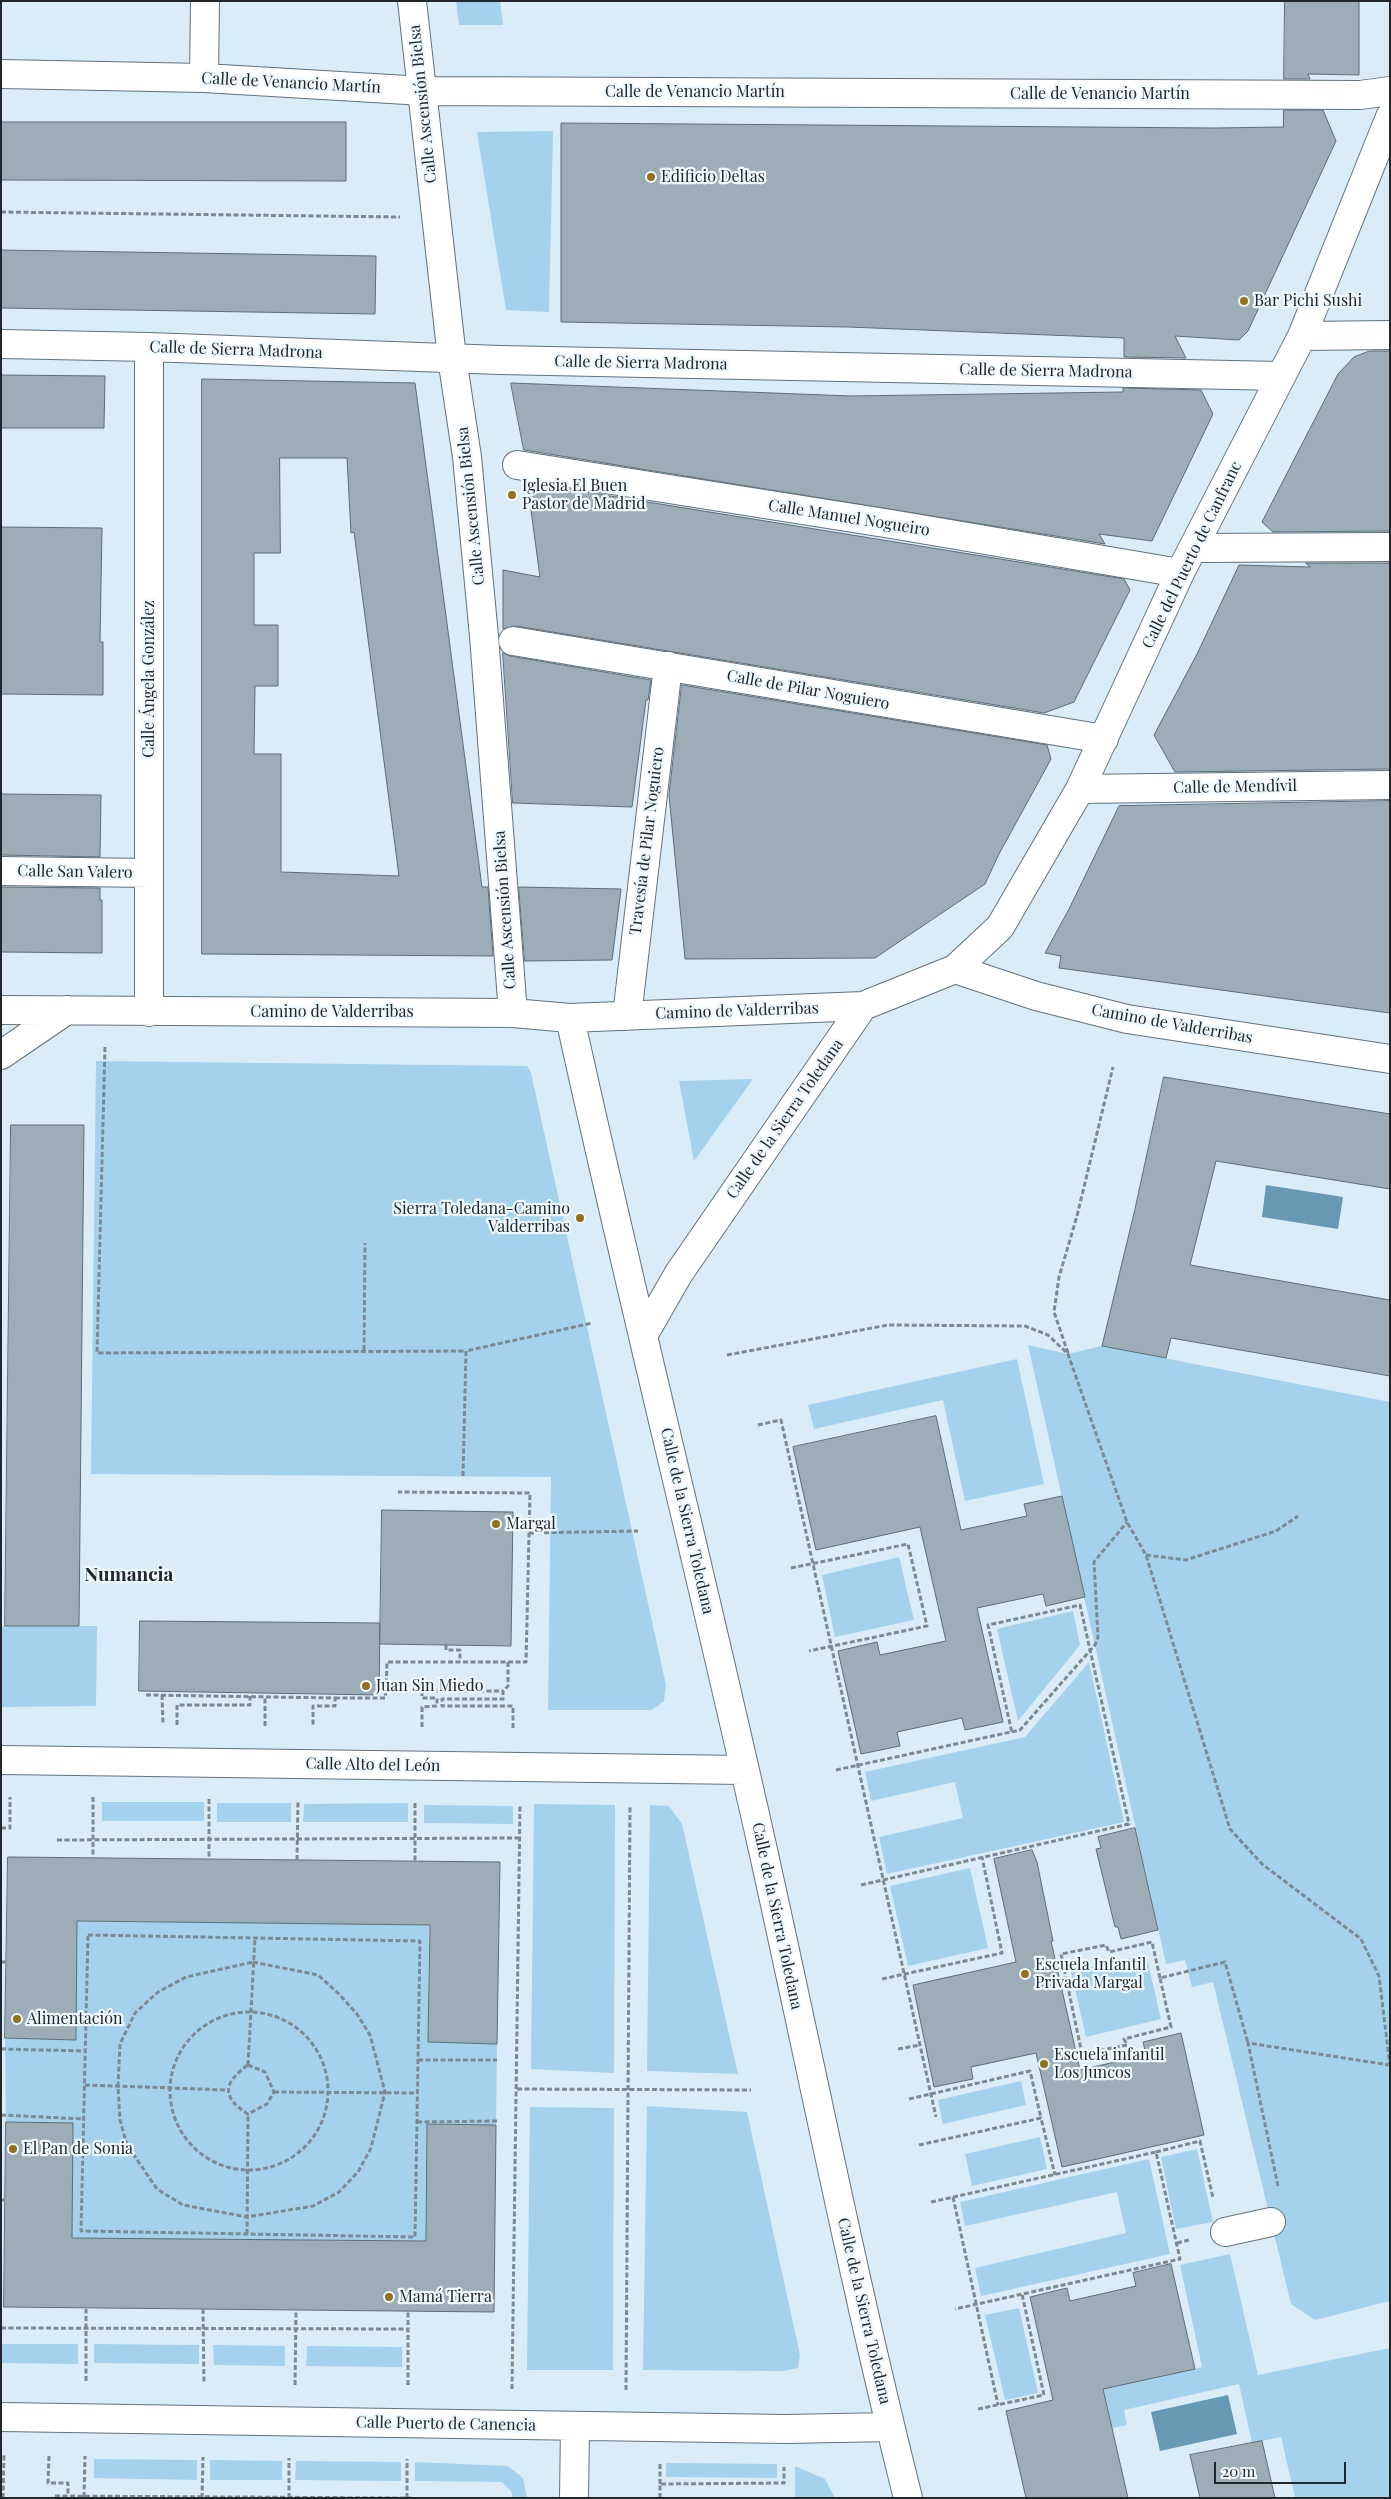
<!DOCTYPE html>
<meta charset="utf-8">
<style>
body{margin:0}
#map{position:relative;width:1391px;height:2499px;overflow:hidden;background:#daecf7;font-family:"Playfair Display",serif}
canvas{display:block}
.frame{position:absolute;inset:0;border:2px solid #20262a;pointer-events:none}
.scale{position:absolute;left:1214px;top:2462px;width:132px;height:22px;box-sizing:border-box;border:2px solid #20262a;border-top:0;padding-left:6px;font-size:15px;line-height:18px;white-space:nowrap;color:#20262a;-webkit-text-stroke:4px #edf8ff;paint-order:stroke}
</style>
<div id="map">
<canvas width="1391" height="2499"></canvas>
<div class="frame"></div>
<div class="scale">20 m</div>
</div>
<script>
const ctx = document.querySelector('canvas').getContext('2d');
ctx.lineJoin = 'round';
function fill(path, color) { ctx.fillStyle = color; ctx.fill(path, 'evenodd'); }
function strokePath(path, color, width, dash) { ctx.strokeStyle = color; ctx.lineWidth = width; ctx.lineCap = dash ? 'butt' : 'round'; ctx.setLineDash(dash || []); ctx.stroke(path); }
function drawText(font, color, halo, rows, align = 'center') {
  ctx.font = font + ' "Playfair Display",serif'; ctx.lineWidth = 4.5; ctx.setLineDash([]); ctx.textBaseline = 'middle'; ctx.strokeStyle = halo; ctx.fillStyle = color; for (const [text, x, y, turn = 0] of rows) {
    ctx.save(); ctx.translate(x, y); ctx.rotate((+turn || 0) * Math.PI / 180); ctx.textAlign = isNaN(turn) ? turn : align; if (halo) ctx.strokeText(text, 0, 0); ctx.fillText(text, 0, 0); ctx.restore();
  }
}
fill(new Path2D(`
 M 456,1 L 500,1 L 503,25 L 459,25 Z
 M 553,131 L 549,312 L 506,310 L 477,132 Z
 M 96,1061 L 527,1066 L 531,1073 L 666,1685 L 664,1701 L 652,1710 L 548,1710 L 551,1477 L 91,1474 Z
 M 753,1079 L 694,1161 L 679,1081 Z
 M 1028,1345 L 1068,1354 L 1102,1346 L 1390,1402 L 1390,2301 L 1315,2320 L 1291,2304 L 1213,1982 L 1192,1987 L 1185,1960 L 1166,1964 Z
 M 1017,1359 L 1044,1484 L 965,1501 L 943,1400 L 814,1429 L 808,1405 Z
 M 899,1557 L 914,1620 L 835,1637 L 822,1575 Z
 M 1073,1611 L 1080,1645 L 1018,1721 L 997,1629 Z
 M 1,1626 L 97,1626 L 96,1706 L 1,1707 Z
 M 1089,1662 L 1124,1822 L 887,1874 L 879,1837 L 963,1818 L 955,1782 L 871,1801 L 865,1772 L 1025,1737 Z
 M 102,1802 L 204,1802 L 204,1821 L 102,1821 Z
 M 217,1803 L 291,1803 L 291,1822 L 217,1822 Z
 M 408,1803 L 408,1822 L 303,1822 L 304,1804 Z
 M 534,1804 L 615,1805 L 614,2073 L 531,2069 Z
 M 424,1805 L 513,1806 L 513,1824 L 424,1823 Z
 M 650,1805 L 669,1806 L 682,1824 L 738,2074 L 647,2071 Z
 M 970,1868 L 988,1948 L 908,1966 L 890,1886 Z
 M 77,1921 L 429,1925 L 428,2042 L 497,2044 L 496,2125 L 427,2124 L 426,2241 L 72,2238 L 73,2123 L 6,2122 L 5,2038 L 76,2040 Z
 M 1146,1954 L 1161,2019 L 1086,2037 L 1071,1972 Z
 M 1021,2081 L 1026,2105 L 943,2124 L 938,2100 Z
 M 647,2106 L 747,2112 L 800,2355 L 798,2368 L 782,2371 L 643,2370 Z
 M 530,2107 L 614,2108 L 613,2370 L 527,2370 Z
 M 1040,2137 L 1047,2169 L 972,2186 L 965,2154 Z
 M 1197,2149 L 1213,2222 L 1176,2229 L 1161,2157 Z
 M 1149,2159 L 1170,2254 L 981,2296 L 975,2268 L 1126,2233 L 1117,2192 L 965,2226 L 960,2202 Z
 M 1230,2254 L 1258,2375 L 1390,2348 L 1390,2498 L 1295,2498 L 1281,2437 L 1252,2443 L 1239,2384 L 1124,2410 L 1127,2425 L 1112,2428 L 1103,2389 L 1202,2367 L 1180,2265 Z
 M 1019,2308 L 1038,2393 L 1005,2400 L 985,2315 Z
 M 1,2344 L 78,2344 L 78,2364 L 1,2363 Z
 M 94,2344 L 199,2345 L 199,2364 L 94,2363 Z
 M 213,2345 L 285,2346 L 285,2366 L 214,2365 Z
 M 307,2346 L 402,2347 L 402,2367 L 306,2366 Z
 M 94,2459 L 197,2460 L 197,2480 L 94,2478 Z
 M 210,2460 L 282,2461 L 282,2480 L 210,2480 Z
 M 296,2461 L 401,2462 L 401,2481 L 295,2480 Z
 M 415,2462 L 508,2466 L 523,2478 L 527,2498 L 513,2498 L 511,2491 L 502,2482 L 415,2481 Z
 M 666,2463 L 777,2464 L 777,2478 L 666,2477 Z
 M 795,2466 L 825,2479 L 835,2498 L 795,2498 Z`), '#a4d2ed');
fill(new Path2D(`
 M 1266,1185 L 1343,1197 L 1338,1229 L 1262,1217 Z
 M 1228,2395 L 1237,2434 L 1160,2451 L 1151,2412 Z`), '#6799b5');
const building = new Path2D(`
 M 1285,1 L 1359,1 L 1359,75 L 1308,74 L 1310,79 L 1284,79 Z
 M 1284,110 L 1323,110 L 1336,141 L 1248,331 L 1239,340 L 1175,336 L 1186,358 L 1124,357 L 1124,338 L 848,327 L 561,322 L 561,123 L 1215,128 L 1283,127 Z
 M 1,122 L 346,122 L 346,181 L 1,180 Z
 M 1,250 L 376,256 L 375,314 L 1,308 Z
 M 1370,351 L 1390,351 L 1390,531 L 1273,532 L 1262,522 L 1338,374 L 1354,357 Z
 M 1,375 L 105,376 L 104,428 L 1,428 Z
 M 202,379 L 415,383 L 482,887 L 488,887 L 493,956 L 202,954 ZM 280,458 L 347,458 L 351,533 L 354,532 L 399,876 L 281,872 L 281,754 L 254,754 L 255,686 L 278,686 L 278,625 L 254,625 L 254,553 L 280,553 Z
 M 511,383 L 851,396 L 1123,392 L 1123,388 L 1201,390 L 1213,414 L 1152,541 L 1099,534 L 1105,544 L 524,450 Z
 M 530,483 L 1124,579 L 1130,590 L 1074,702 L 1044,713 L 516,626 L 503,629 L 503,570 L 540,577 L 528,488 L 531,488 Z
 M 1,527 L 102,528 L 100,642 L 103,642 L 103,695 L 1,694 Z
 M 1306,563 L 1390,563 L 1390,769 L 1175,772 L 1154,735 L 1197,654 L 1239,565 L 1310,567 Z
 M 503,653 L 510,656 L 651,680 L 648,700 L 646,700 L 632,807 L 513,803 Z
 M 682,685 L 1047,745 L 1051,759 L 999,854 L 985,884 L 875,958 L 685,959 L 669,795 Z
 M 1,794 L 101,795 L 100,857 L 1,855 Z
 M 1390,801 L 1390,1013 L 1059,968 L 1061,956 L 1045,953 L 1069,909 L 1119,806 Z
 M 1,887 L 100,888 L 100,900 L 102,900 L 102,953 L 1,952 Z
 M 519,887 L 621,889 L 612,960 L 525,961 Z
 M 1164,1077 L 1390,1114 L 1390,1189 L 1216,1161 L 1190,1265 L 1390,1300 L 1390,1376 L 1171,1338 L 1166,1358 L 1102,1346 L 1135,1209 Z
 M 11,1125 L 84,1125 L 79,1626 L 5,1626 Z
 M 936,1416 L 961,1530 L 1027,1516 L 1024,1504 L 1062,1496 L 1085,1597 L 1046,1606 L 1043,1594 L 977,1608 L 1003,1722 L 965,1730 L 962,1718 L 897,1732 L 900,1746 L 861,1754 L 838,1651 L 877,1642 L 880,1655 L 946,1641 L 920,1527 L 816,1550 L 793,1447 Z
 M 382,1510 L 513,1512 L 511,1646 L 380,1644 Z
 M 140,1621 L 380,1623 L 379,1695 L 139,1691 Z
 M 1135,1828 L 1158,1930 L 1121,1939 L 1118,1927 L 1115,1927 L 1096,1849 L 1101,1848 L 1098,1837 Z
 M 1032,1850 L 1037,1862 L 1053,1941 L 1051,1941 L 1080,2070 L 1146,2055 L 1143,2042 L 1181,2033 L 1204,2135 L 1062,2167 L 1036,2053 L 971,2067 L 973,2079 L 934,2087 L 913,1985 L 1016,1962 L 994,1859 Z
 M 8,1857 L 500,1862 L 497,2044 L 428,2042 L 430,1925 L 77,1921 L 76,2040 L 5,2038 Z
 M 6,2122 L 73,2123 L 72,2238 L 426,2241 L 427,2124 L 496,2125 L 494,2312 L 4,2307 Z
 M 1171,2264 L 1195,2369 L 1103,2389 L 1128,2498 L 1026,2498 L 1006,2411 L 1053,2400 L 1030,2297 L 1067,2288 L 1070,2301 L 1136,2286 L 1133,2273 Z
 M 1262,2441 L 1275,2498 L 1200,2498 L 1190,2455 Z`);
fill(building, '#9cadb8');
strokePath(building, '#5d6c76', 1);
const street = new Path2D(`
 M 412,1 L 452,358 L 467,457 L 484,636 L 513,1013
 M 1,74 L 204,78 L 424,91 L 1360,95 L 1390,91
 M 204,78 L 205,1
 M 1302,336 L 1390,335
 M 1,344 L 149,347 L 500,360 L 1280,376
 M 517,465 L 891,524 L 1180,573
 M 1194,548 L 1390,547
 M 513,641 L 1104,739
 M 1080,789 L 1390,785
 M 1,871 L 149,873
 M 955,969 L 1000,927 L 1080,789 L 1180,573 L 1302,336 L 1390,117
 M 1,1010 L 513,1013 L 570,1018 L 863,1006 L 955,969 L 1036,996 L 1127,1019 L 1390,1059
 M 149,1012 L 149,347
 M 627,1016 L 668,666
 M 570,1018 C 631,1296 701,1572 763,1850 C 811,2066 854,2283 908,2498
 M 1,1055 L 67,1010
 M 644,1334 L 679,1273 L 863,1006
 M 1,1760 L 744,1770
 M 1225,2232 L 1271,2222
 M 1,2417 L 785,2429 L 890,2427
 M 574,2498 L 575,2426`);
strokePath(street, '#62727c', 30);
strokePath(new Path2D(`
 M 1,212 L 400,217
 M 105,1047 L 97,1353 L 466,1351
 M 364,1350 L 365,1243
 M 1068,1353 L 1054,1312 L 1059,1277 L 1077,1216 L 1113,1067
 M 727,1355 L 888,1325 L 1025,1326 L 1048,1335 L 1068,1354 L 1127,1522 L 1146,1555 L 1230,1829 L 1262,1864 L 1361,1939 L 1379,1976 L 1390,2066
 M 758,1425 L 781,1420 L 936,2117
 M 463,1476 L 466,1351 L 592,1323
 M 529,1533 L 638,1531
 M 1146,1555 L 1186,1560 L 1276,1531 L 1298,1516
 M 791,1568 L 908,1544 L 927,1626 L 809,1651
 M 446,1645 L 446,1650 L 460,1650 L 460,1661
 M 508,1662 L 508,1686 L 503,1691 L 503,1699 L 442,1699 L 442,1706 L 513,1706 L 513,1730
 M 386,1691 L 387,1662 L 526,1662 L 530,1493 L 398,1492
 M 422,1691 L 422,1698 L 437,1698 L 437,1706 L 422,1707 L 422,1729
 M 146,1695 L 335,1698 L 335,1706 L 313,1706 L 313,1727
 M 162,1695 L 163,1724
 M 335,1698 L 385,1698 L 386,1691 L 503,1691
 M 177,1725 L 177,1705 L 250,1705 L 250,1696
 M 265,1726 L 265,1697
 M 836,1770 L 1020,1730 L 1095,1645 L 1098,1637 L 1094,1562 L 1127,1522
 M 93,1797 L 93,1858
 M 209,1799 L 209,1859
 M 415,1803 L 415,1861
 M 1,1828 L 10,1828 L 10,1797
 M 57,1840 L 519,1838
 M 297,1860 L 298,1802
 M 861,1885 L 1129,1824 L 1080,1605 L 988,1625 L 1012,1733
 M 88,1935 L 420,1941 L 415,2237 L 81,2231 Z
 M 1,1962 L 6,1962
 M 253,1962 L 318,1975 L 339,1994 L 357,2014 L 370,2035 L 385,2092 L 371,2148 L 358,2172 L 339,2192 L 313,2206 L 247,2217 L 183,2205 L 157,2189 L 127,2145 L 120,2120 L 118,2086 L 120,2044 L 135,2013 L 158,1992 L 186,1977 Z
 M 1160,1978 L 1152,1942 L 1109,1952 L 1106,1945 L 1061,1954 L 1082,2054 L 1127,2045 L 1124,2039 L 1171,2027 L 1160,1978 L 1225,1962 L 1248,2043
 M 882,1979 L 1002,1953 L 982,1857
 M170 2091a79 79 0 1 1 158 0a79 79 0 1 1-158 0Z
 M 1,2049 L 85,2051
 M 898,2049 L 920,2045
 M 418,2060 L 497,2060
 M 248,2065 L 265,2072 L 274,2092 L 267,2104 L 248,2114 C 221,2097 223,2083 248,2065 Z
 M 248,2065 L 255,1938
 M 85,2085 L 228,2090
 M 517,2089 L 751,2090
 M 274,2092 L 417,2093
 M 909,2099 L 1030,2071 L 1041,2118
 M 1,2115 L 84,2119
 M 417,2122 L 497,2121
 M 919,2145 L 1041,2118 L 1055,2175
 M 1156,2152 L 1200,2141 L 1213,2198
 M 1278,2186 L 1248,2043 L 1389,2065
 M 953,2197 L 998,2405
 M 1,2200 L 5,2200
 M 931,2202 L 1156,2152 L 1180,2259 L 955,2309
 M 247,2234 L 248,2114
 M 1177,2243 L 1189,2240
 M 203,2309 L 204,2383
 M 1,2328 L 408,2329
 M 86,2381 L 86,2309
 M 295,2385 L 296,2310
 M 408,2385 L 408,2311
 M 512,2389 L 520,1805
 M 626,2390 L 630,1807
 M 978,2409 L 1044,2395 L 1022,2294
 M 49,2456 L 48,2483 L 68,2483 L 68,2496
 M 660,2484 L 660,2464
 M 55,2496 L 411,2498
 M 84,2497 L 85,2456
 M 3,2498 L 4,2453
 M 202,2498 L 203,2457
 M 289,2498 L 289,2458
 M 407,2498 L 407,2459
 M 660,2498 L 660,2484 L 784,2483 L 784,2467`), '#7d8991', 3, [5, 2.5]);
strokePath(street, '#fff', 28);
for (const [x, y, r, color] of [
 [651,177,5,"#947018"],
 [1244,301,5,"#947018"],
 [512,495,5,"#947018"],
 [580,1218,5,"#947018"],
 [496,1524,5,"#947018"],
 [366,1686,5,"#947018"],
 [1025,1974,5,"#947018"],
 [17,2019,5,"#947018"],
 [1044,2064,5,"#947018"],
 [13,2149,5,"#947018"],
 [389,2297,5,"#947018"]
]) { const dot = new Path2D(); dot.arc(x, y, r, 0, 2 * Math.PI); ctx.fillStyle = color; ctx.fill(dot); strokePath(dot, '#edf8ff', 2); }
drawText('16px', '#20262a', '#edf8ff', [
 ["Calle de Venancio Martín",291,83,3],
 ["Calle de Venancio Martín",695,92],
 ["Calle de Venancio Martín",1100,94],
 ["Calle Ascensión Bielsa",423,104,-96],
 ["Calle de Sierra Madrona",236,350,2],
 ["Calle de Sierra Madrona",641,363,1],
 ["Calle de Sierra Madrona",1046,371,1],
 ["Calle Ascensión Bielsa",471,506,-96],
 ["Calle Manuel Nogueiro",849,518,9],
 ["Calle del Puerto de Canfranc",1192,555,-64],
 ["Calle Ángela González",149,679,-90],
 ["Calle de Pilar Noguiero",808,690,10],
 ["Calle de Mendívil",1235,787,-1],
 ["Travesía de Pilar Noguiero",647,841,-83],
 ["Calle San Valero",75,872,1],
 ["Calle Ascensión Bielsa",505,910,-94],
 ["Camino de Valderribas",737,1011,-2],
 ["Camino de Valderribas",332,1012],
 ["Camino de Valderribas",1172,1024,10],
 ["Calle de la Sierra Toledana",785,1119,-55],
 ["Calle de la Sierra Toledana",687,1521,77],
 ["Calle Alto del León",373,1765,1],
 ["Calle de la Sierra Toledana",777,1916,78],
 ["Calle de la Sierra Toledana",864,2311,77],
 ["Calle Puerto de Canencia",446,2424,1]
]);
drawText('16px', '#20262a', '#edf8ff', [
 ["Edificio Deltas",661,177],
 ["Bar Pichi Sushi",1254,301],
 ["Iglesia El Buen",522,486],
 ["Pastor de Madrid",522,504],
 ["Sierra Toledana-Camino",570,1209,"right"],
 ["Valderribas",570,1227,"right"],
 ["Margal",506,1524],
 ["Juan Sin Miedo",376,1686],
 ["Escuela Infantil",1035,1965],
 ["Privada Margal",1035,1983],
 ["Alimentación",27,2019],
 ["Escuela infantil",1054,2055],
 ["Los Juncos",1054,2073],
 ["El Pan de Sonia",23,2149],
 ["Mamá Tierra",399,2297]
], 'left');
drawText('bold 19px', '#20262a', '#edf8ff', [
 ["Numancia",129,1575]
]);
</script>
